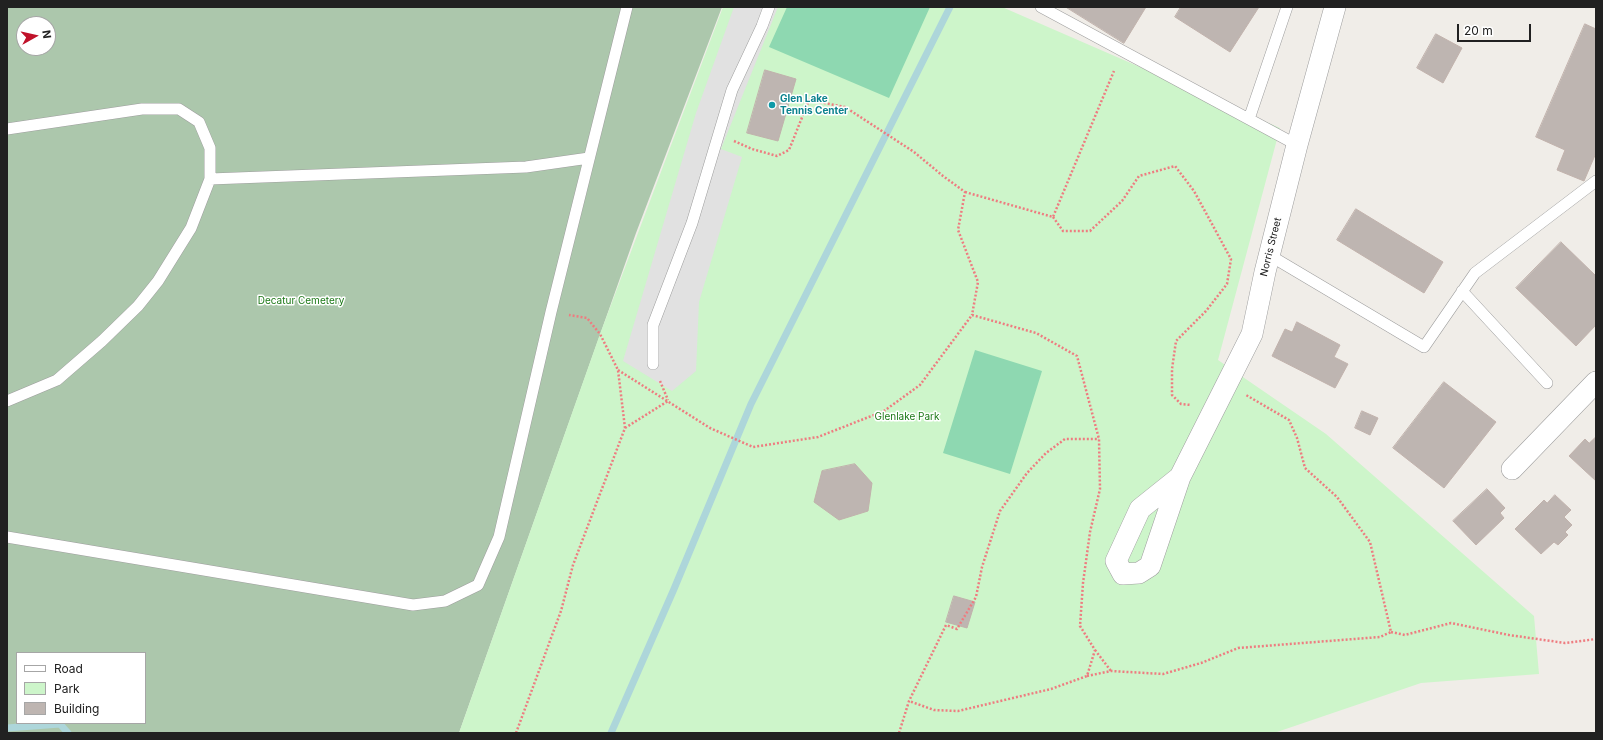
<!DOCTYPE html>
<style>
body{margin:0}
#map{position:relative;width:1603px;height:740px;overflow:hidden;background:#f0ede8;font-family:Inter,sans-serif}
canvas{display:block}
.frame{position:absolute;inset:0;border:8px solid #212121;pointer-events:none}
.legend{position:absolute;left:16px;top:652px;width:130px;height:72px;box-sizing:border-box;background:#fff;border:1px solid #a6a6a6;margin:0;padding:5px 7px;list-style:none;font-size:12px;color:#212121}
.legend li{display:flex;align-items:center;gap:8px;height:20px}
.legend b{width:20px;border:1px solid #a6a6a6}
.north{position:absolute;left:16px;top:16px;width:40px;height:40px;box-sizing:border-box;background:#fff;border:1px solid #a6a6a6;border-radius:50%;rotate:82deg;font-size:11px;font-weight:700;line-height:16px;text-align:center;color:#212121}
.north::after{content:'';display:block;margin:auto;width:14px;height:18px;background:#c0122a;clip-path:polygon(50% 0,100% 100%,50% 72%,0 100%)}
.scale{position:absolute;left:1457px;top:24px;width:74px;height:18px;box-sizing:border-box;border:2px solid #212121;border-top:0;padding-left:5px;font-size:12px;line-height:14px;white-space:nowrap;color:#212121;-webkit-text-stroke:3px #fff;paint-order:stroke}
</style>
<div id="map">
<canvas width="1603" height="740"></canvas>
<div class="frame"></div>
<ul class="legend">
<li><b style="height:5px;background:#fff"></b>Road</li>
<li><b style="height:11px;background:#cdf5ca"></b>Park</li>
<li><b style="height:11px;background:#beb5b1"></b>Building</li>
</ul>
<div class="north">N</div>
<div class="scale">20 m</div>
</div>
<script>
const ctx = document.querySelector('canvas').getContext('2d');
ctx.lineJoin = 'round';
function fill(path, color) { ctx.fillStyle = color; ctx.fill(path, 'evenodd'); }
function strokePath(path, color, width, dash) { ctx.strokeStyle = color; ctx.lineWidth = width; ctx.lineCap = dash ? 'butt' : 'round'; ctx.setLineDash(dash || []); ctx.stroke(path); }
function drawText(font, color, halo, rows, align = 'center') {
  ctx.font = font + ' Inter,sans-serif'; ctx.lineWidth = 3; ctx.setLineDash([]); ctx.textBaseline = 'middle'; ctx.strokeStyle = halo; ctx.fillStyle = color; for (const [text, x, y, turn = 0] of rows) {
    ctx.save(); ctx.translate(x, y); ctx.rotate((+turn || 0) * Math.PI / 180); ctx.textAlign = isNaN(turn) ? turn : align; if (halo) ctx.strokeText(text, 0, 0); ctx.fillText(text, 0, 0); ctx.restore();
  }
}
fill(new Path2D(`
 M 7,7 L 722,7 L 636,233 L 459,733 L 7,733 ZM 24,24 L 48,24 L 48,48 L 24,48 ZM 17,653 L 145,653 L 145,723 L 17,723 Z`), '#acc7ac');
fill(new Path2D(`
 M 723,7 L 1002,7 L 1280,128 L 1218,360 L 1326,434 L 1534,616 L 1539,674 L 1421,683 L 1274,733 L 459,733 L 600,334 Z`), '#cdf5ca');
fill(new Path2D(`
 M 787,7 L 930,7 L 889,98 L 769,47 Z
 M 975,350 L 1042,371 L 1010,474 L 943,453 Z`), '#8ed8b1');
fill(new Path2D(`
 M 734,7 L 778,7 L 721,149 L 742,157 L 699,302 L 696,371 L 672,391 L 623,361 L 696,113 Z`), '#e1e1e1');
strokePath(new Path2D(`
 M 7,728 L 60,724 L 68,733
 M 611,733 L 674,589 L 751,404 L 950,7`), '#add6da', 7);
const building = new Path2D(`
 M 1066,7 L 1146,7 L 1124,43 Z
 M 1181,7 L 1259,7 L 1230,52 L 1175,17 Z
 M 1585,24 L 1596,29 L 1596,153 L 1584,181 L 1557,170 L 1565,150 L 1536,137 Z
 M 1436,34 L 1462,48 L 1443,83 L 1417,68 Z
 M 765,70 L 796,79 L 778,141 L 747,133 Z
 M 1356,209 L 1443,262 L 1424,293 L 1337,240 Z
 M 1561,242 L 1596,276 L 1596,325 L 1576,346 L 1516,288 Z
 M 1297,322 L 1340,345 L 1334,357 L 1348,364 L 1335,388 L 1272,356 L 1285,329 L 1292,332 Z
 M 1444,382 L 1496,422 L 1444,488 L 1393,448 Z
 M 1362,411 L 1378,418 L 1370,435 L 1355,428 Z
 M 1596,437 L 1596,481 L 1569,456 L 1585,439 L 1589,443 Z
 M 855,464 L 872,483 L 868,511 L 839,520 L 814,502 L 822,471 Z
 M 1487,489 L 1505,508 L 1500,513 L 1504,518 L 1476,545 L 1453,521 Z
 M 1555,495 L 1571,510 L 1564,517 L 1572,525 L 1565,532 L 1568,535 L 1558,545 L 1554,542 L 1541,554 L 1515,529 L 1544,500 L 1547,503 Z
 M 954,596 L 975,602 L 967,628 L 946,622 Z`);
fill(building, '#beb5b1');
strokePath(building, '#c1b2ac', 1);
const lane = new Path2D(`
 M 1041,7 L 1297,145
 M 1249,119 L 1287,7
 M 7,129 L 142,109 L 179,109 L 199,122 L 210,148 L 210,179 L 191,228 L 158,281 L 138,306 L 102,341 L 57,380 L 7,401
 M 210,179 L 526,167 L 589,158
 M 1269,255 L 1424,347 L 1475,273 L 1596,181
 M 1462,291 L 1547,383
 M 653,364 L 653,325 L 692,223 L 732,90 L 762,26 L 769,7
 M 7,537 L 413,605 L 445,601 L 478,585 L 499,537 L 551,312 L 627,7`);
const street = new Path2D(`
 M 1512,469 L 1596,382
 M 1180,477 L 1140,509 L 1116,561 L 1123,574 L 1139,573 L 1150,566 L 1180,477 L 1252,334 L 1265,272 L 1297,145 L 1335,7`);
strokePath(lane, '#9e9e9e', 12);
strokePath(street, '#9e9e9e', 22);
strokePath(new Path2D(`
 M 734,141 L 752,149 L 777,156 L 789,150 L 809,100 L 845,107 L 914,152 L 943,176 L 965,192 L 958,230 L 978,282 L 972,315
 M 965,192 L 1053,217 L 1114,71
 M 1053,217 L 1063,231 L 1090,231 L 1122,201 L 1139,176 L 1175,166 L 1194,191 L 1231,259 L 1227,284 L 1206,311 L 1176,341 L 1172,369 L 1172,395 L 1181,404 L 1191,405
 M 618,370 L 710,428 L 753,447 L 818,437 L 884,411 L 920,385 L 972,315 L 1036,333 L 1077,356 L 1099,439 L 1100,489 L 1090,532 L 1083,583 L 1080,626 L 1095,650 L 1087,676 L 1051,689 L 958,711 L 934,710 L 909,701
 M 660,381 L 668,400
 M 625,428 L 668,401
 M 1391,632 L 1405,635 L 1451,623 L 1509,635 L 1565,643 L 1596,639
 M 1095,650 L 1111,671
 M 1087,676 L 1111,671 L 1163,674 L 1201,663 L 1238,648 L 1380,637 L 1391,632 L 1370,542 L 1337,497 L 1305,468 L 1297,438 L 1289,420 L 1246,395
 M 516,733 L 561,611 L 573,565 L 625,428 L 618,370 L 600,334 L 587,318 L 569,315
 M 899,733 L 909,701 L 946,625 L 957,629 L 976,597 L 982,567 L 1000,511 L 1027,473 L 1046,453 L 1065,439 L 1099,439`), '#ee7c80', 2.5, [2, 2]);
strokePath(lane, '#fff', 11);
strokePath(street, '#fff', 21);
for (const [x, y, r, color] of [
 [772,105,4,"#0f9aa8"]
]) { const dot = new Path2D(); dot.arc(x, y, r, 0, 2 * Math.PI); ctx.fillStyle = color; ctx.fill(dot); strokePath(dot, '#fff', 1.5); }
drawText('bold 10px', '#0d838f', '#fff', [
 ["Glen Lake",780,99],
 ["Tennis Center",780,111]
], 'left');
drawText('10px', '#212121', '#fff', [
 ["Norris Street",1271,247,-76]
]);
drawText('10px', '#1b7816', '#fff', [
 ["Decatur Cemetery",301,301],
 ["Glenlake Park",907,417]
]);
</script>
